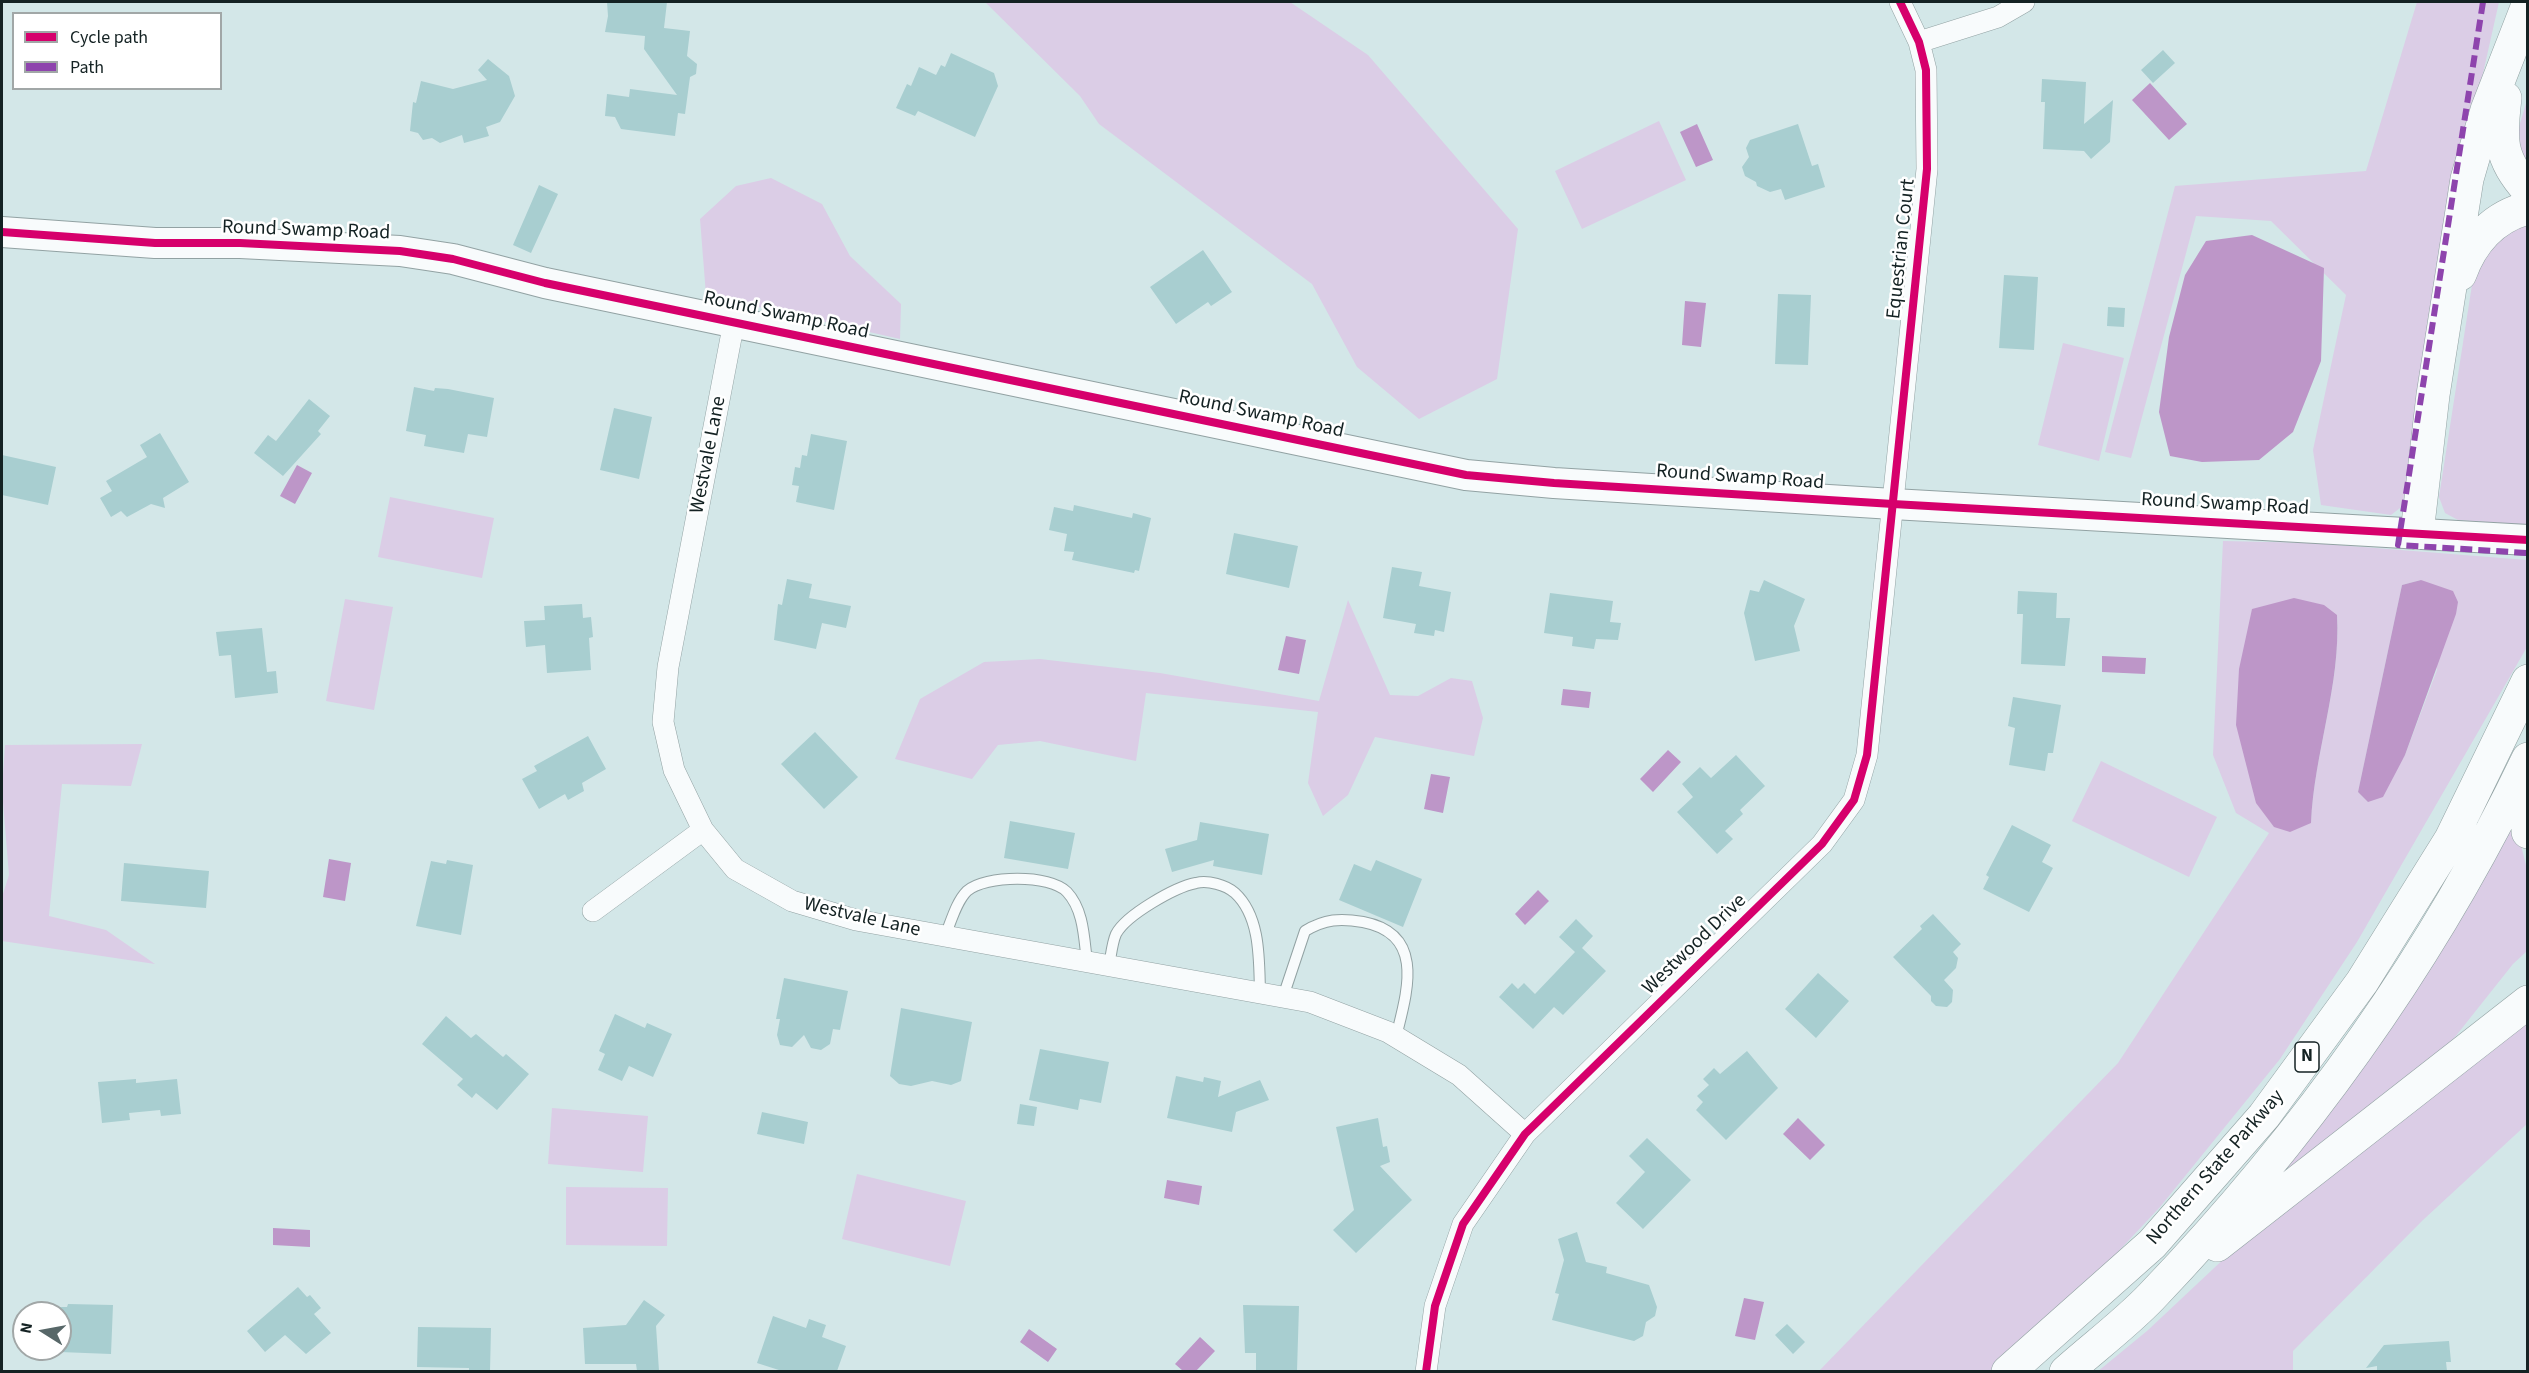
<!DOCTYPE html>
<style>
body{margin:0}
#map{position:relative;width:2529px;height:1373px;overflow:hidden;background:#d3e7e8;font-family:"Source Sans 3",sans-serif}
canvas{display:block}
.frame{position:absolute;inset:0;border:3px solid #142223;pointer-events:none}
.legend{position:absolute;left:12px;top:12px;width:210px;height:78px;box-sizing:border-box;background:#fff;border:2px solid #a1a7a7;margin:0;padding:8px 10px;list-style:none;font-size:18px;color:#142223}
.legend li{display:flex;align-items:center;gap:12px;height:30px}
.legend b{width:30px;border:2px solid #a1a7a7}
.north{position:absolute;left:12px;top:1301px;width:60px;height:60px;box-sizing:border-box;background:#fff;border:2px solid #a1a7a7;border-radius:50%;rotate:281deg;font-size:16px;font-weight:700;line-height:24px;text-align:center;color:#142223}
.north::after{content:'';display:block;margin:auto;width:21px;height:27px;background:#576768;clip-path:polygon(50% 0,100% 100%,50% 72%,0 100%)}
</style>
<div id="map">
<canvas width="2529" height="1373"></canvas>
<div class="frame"></div>
<ul class="legend">
<li><b style="height:8px;background:#d6006c"></b>Cycle path</li>
<li><b style="height:8px;background:#8e44ad"></b>Path</li>
</ul>
<div class="north">N</div>
</div>
<script>
const ctx = document.querySelector('canvas').getContext('2d');
ctx.lineJoin = 'round';
function fill(path, color) { ctx.fillStyle = color; ctx.fill(path, 'evenodd'); }
function strokePath(path, color, width, dash) { ctx.strokeStyle = color; ctx.lineWidth = width; ctx.lineCap = dash ? 'butt' : 'round'; ctx.setLineDash(dash || []); ctx.stroke(path); }
function drawText(font, color, halo, rows, align = 'center') {
  ctx.font = font + ' "Source Sans 3",sans-serif'; ctx.lineWidth = 5; ctx.setLineDash([]); ctx.textBaseline = 'middle'; ctx.strokeStyle = halo; ctx.fillStyle = color; for (const [text, x, y, turn = 0] of rows) {
    ctx.save(); ctx.translate(x, y); ctx.rotate((+turn || 0) * Math.PI / 180); ctx.textAlign = isNaN(turn) ? turn : align; if (halo) ctx.strokeText(text, 0, 0); ctx.fillText(text, 0, 0); ctx.restore();
  }
}
fill(new Path2D(`
 M 985,2 L 1290,2 L 1368,55 L 1518,229 L 1497,379 L 1419,419 L 1357,367 L 1312,284 L 1099,124 L 1080,96 Z
 M 2417,2 L 2499,2 L 2428,319 L 2406,492 L 2400,508 L 2391,515 L 2321,505 L 2313,450 L 2346,295 L 2271,221 L 2196,216 L 2131,458 L 2105,452 L 2175,186 L 2366,171 Z
 M 2527,100 L 2527,173 L 2515,140 Z
 M 1659,121 L 1686,180 L 1582,229 L 1555,171 Z
 M 771,178 L 822,204 L 850,256 L 901,304 L 900,339 L 706,295 L 700,219 L 736,186 Z
 M 2527,217 L 2527,525 L 2458,520 L 2445,513 L 2439,497 L 2476,259 Z
 M 2063,343 L 2124,358 L 2099,461 L 2038,445 Z
 M 390,497 L 494,518 L 482,578 L 378,557 Z
 M 2223,541 L 2312,543 L 2527,560 L 2527,647 L 2357,942 L 2280,1059 L 2160,1207 L 2070,1303 L 1990,1371 L 1818,1372 L 2118,1063 L 2269,833 L 2236,813 L 2213,755 ZM 2421,580 L 2437,670 L 2405,755 L 2368,802 L 2358,792 L 2402,585 ZM 2337,615 C 2341,686 2314,753 2311,823 L 2239,669 Z
 M 345,599 L 393,607 L 374,710 L 326,701 Z
 M 1348,600 L 1390,695 L 1418,696 L 1451,678 L 1472,681 L 1483,718 L 1474,756 L 1375,737 L 1348,795 L 1323,816 L 1308,783 L 1318,712 L 1146,693 L 1136,761 L 1040,741 L 998,745 L 972,779 L 895,759 L 920,699 L 984,662 L 1040,659 L 1160,673 L 1319,701 Z
 M 142,744 L 131,786 L 62,784 L 49,916 L 106,930 L 155,964 L 2,941 L 2,897 L 9,875 L 2,790 L 5,745 Z
 M 2101,761 L 2217,817 L 2189,877 L 2072,821 Z
 M 2514,818 L 2527,869 L 2527,951 L 2513,964 L 2432,1066 L 2289,1173 L 2288,1166 L 2378,1045 Z
 M 2527,1013 L 2527,1124 L 2423,1220 L 2293,1351 L 2293,1371 L 2097,1372 L 2147,1331 L 2229,1254 Z
 M 552,1108 L 648,1116 L 643,1172 L 548,1164 Z
 M 857,1174 L 966,1201 L 950,1266 L 842,1239 Z
 M 566,1187 L 668,1188 L 667,1246 L 566,1245 Z`), '#dbcde6');
fill(new Path2D(`
 M 2150,83 L 2187,124 L 2169,140 L 2132,100 Z
 M 1697,124 L 1713,160 L 1696,167 L 1680,132 Z
 M 2252,235 L 2324,268 L 2321,361 L 2293,432 L 2259,460 L 2202,462 L 2170,456 L 2159,412 L 2169,337 L 2185,275 L 2206,241 Z
 M 1685,301 L 1706,303 L 1701,347 L 1682,345 Z
 M 297,465 L 312,473 L 295,504 L 280,496 Z
 M 2421,580 L 2453,591 L 2458,602 L 2456,614 L 2405,755 L 2383,797 L 2368,802 L 2358,792 L 2402,585 Z
 M 2294,598 L 2324,605 L 2337,615 C 2341,685 2314,753 2311,823 L 2290,832 L 2274,827 L 2256,803 L 2236,725 L 2239,669 L 2252,609 Z
 M 1286,636 L 1306,640 L 1299,674 L 1278,670 Z
 M 2102,656 L 2146,658 L 2145,674 L 2102,672 Z
 M 1563,689 L 1591,692 L 1589,708 L 1561,705 Z
 M 1668,750 L 1681,762 L 1653,792 L 1640,779 Z
 M 1431,774 L 1450,777 L 1443,813 L 1424,809 Z
 M 329,859 L 351,863 L 345,901 L 323,897 Z
 M 1538,890 L 1549,901 L 1525,925 L 1515,914 Z
 M 1798,1118 L 1825,1145 L 1810,1160 L 1783,1134 Z
 M 1167,1180 L 1202,1186 L 1199,1205 L 1164,1198 Z
 M 273,1228 L 310,1230 L 310,1247 L 273,1245 Z
 M 1744,1298 L 1764,1302 L 1755,1340 L 1735,1336 Z
 M 1029,1329 L 1057,1349 L 1048,1362 L 1020,1342 Z
 M 1200,1337 L 1215,1351 L 1196,1371 L 1183,1371 L 1175,1364 Z`), '#bd96c8');
fill(new Path2D(`
 M 607,2 L 667,2 L 664,28 L 690,31 L 687,56 L 697,64 L 696,74 L 690,77 L 685,114 L 678,113 L 675,136 L 621,129 L 615,117 L 605,116 L 607,94 L 629,97 L 630,89 L 677,95 L 644,49 L 645,36 L 605,32 L 608,16 Z
 M 2163,50 L 2175,63 L 2153,83 L 2141,70 Z
 M 951,53 L 994,73 L 998,86 L 975,137 L 918,111 L 915,116 L 896,108 L 907,84 L 911,86 L 919,67 L 936,75 L 941,65 L 945,67 Z
 M 488,59 L 509,76 L 515,96 L 500,122 L 486,127 L 489,136 L 464,143 L 462,135 L 440,143 L 432,138 L 423,140 L 418,133 L 410,131 L 413,102 L 416,103 L 421,81 L 453,89 L 487,80 L 478,70 Z
 M 2042,79 L 2086,82 L 2084,124 L 2113,100 L 2110,142 L 2091,159 L 2084,151 L 2043,149 L 2045,102 L 2041,102 Z
 M 1798,124 L 1812,166 L 1818,164 L 1825,187 L 1785,200 L 1781,189 L 1770,192 L 1757,186 L 1756,182 L 1745,176 L 1742,167 L 1749,157 L 1746,148 L 1750,140 Z
 M 539,185 L 558,194 L 531,253 L 513,245 Z
 M 1203,250 L 1232,292 L 1211,306 L 1208,302 L 1176,324 L 1150,287 Z
 M 2004,275 L 2038,277 L 2034,350 L 1999,348 Z
 M 1778,294 L 1811,295 L 1808,365 L 1775,364 Z
 M 2108,307 L 2125,308 L 2124,327 L 2107,326 Z
 M 414,387 L 434,391 L 435,388 L 448,389 L 494,398 L 487,437 L 468,434 L 464,453 L 424,446 L 426,435 L 406,431 Z
 M 309,399 L 330,416 L 318,431 L 321,434 L 283,476 L 254,453 L 268,435 L 276,441 Z
 M 614,408 L 652,417 L 639,479 L 600,470 Z
 M 160,433 L 189,482 L 163,498 L 165,508 L 151,504 L 127,517 L 121,511 L 111,517 L 100,498 L 112,491 L 106,481 L 147,457 L 140,445 Z
 M 811,434 L 847,441 L 834,510 L 796,502 L 799,486 L 792,485 L 795,467 L 800,468 L 802,455 L 807,456 Z
 M 2,455 L 56,467 L 48,505 L 2,495 Z
 M 1074,505 L 1132,518 L 1133,513 L 1151,518 L 1139,571 L 1135,570 L 1134,573 L 1072,560 L 1074,552 L 1064,551 L 1067,534 L 1049,530 L 1054,507 L 1073,511 Z
 M 1234,533 L 1298,546 L 1289,588 L 1226,574 Z
 M 1392,567 L 1422,572 L 1419,586 L 1451,592 L 1444,632 L 1435,630 L 1434,636 L 1414,633 L 1416,624 L 1383,618 Z
 M 787,579 L 812,584 L 809,598 L 851,606 L 846,628 L 822,623 L 816,649 L 774,640 L 778,604 L 782,605 Z
 M 1764,580 L 1805,599 L 1794,626 L 1800,651 L 1755,661 L 1744,613 L 1750,590 L 1759,592 Z
 M 2018,591 L 2057,593 L 2056,618 L 2070,618 L 2065,666 L 2021,664 L 2023,614 L 2017,614 Z
 M 1550,593 L 1613,601 L 1610,622 L 1621,623 L 1618,640 L 1596,639 L 1594,649 L 1572,646 L 1573,637 L 1544,633 Z
 M 582,604 L 583,618 L 591,617 L 593,637 L 589,638 L 591,670 L 547,673 L 545,645 L 526,647 L 524,621 L 545,620 L 544,606 Z
 M 262,628 L 267,672 L 276,671 L 278,693 L 235,698 L 231,655 L 219,656 L 216,632 Z
 M 2013,697 L 2061,705 L 2053,753 L 2048,753 L 2045,771 L 2009,765 L 2015,728 L 2008,726 Z
 M 815,732 L 858,777 L 824,809 L 781,764 Z
 M 588,736 L 606,769 L 582,783 L 584,791 L 568,800 L 565,794 L 539,809 L 522,779 L 537,771 L 534,766 Z
 M 1736,755 L 1765,786 L 1740,810 L 1743,814 L 1725,831 L 1733,839 L 1717,854 L 1677,812 L 1693,797 L 1682,784 L 1700,767 L 1711,778 Z
 M 1010,821 L 1075,833 L 1068,869 L 1004,858 Z
 M 1200,822 L 1269,834 L 1262,875 L 1213,866 L 1214,860 L 1172,872 L 1165,849 L 1197,840 Z
 M 2012,825 L 2051,845 L 2042,862 L 2053,868 L 2029,912 L 1983,889 L 1989,877 L 1986,875 Z
 M 447,860 L 473,865 L 461,935 L 416,926 L 431,861 L 446,864 Z
 M 1376,860 L 1422,879 L 1403,927 L 1339,900 L 1354,864 L 1371,871 Z
 M 124,863 L 209,871 L 206,908 L 121,901 Z
 M 1933,914 L 1961,944 L 1953,952 L 1958,958 L 1956,968 L 1944,980 L 1953,990 L 1952,1002 L 1947,1007 L 1936,1006 L 1931,1001 L 1931,996 L 1893,957 L 1922,929 L 1920,926 Z
 M 1576,919 L 1593,936 L 1582,948 L 1606,971 L 1563,1015 L 1554,1007 L 1533,1029 L 1499,997 L 1512,983 L 1518,989 L 1524,983 L 1535,994 L 1575,952 L 1559,937 Z
 M 1818,973 L 1849,1001 L 1816,1038 L 1785,1009 Z
 M 784,978 L 848,991 L 840,1030 L 833,1029 L 830,1044 L 821,1050 L 811,1048 L 804,1035 L 792,1047 L 780,1045 L 777,1035 L 780,1019 L 776,1019 Z
 M 901,1008 L 972,1022 L 961,1081 L 951,1085 L 932,1081 L 911,1086 L 899,1084 L 890,1076 Z
 M 615,1014 L 645,1028 L 647,1023 L 672,1034 L 653,1077 L 629,1066 L 622,1081 L 598,1070 L 605,1054 L 599,1051 Z
 M 446,1016 L 471,1038 L 476,1034 L 503,1057 L 506,1054 L 529,1074 L 497,1110 L 476,1093 L 472,1098 L 457,1085 L 463,1079 L 422,1044 Z
 M 1040,1049 L 1109,1062 L 1101,1103 L 1080,1099 L 1078,1110 L 1029,1100 Z
 M 1747,1051 L 1778,1088 L 1726,1140 L 1696,1110 L 1703,1102 L 1697,1096 L 1709,1085 L 1703,1079 L 1714,1068 L 1720,1074 Z
 M 1176,1076 L 1203,1082 L 1204,1077 L 1221,1081 L 1218,1097 L 1260,1080 L 1269,1100 L 1236,1112 L 1232,1132 L 1167,1118 Z
 M 136,1079 L 136,1083 L 177,1079 L 181,1114 L 161,1116 L 160,1110 L 129,1113 L 130,1120 L 102,1123 L 98,1082 Z
 M 1020,1104 L 1037,1107 L 1034,1126 L 1017,1124 Z
 M 762,1112 L 808,1122 L 804,1144 L 757,1134 Z
 M 1378,1118 L 1383,1147 L 1387,1146 L 1390,1162 L 1380,1166 L 1412,1200 L 1356,1253 L 1333,1230 L 1354,1210 L 1336,1127 Z
 M 1647,1138 L 1691,1180 L 1643,1229 L 1616,1203 L 1645,1172 L 1629,1156 Z
 M 1577,1232 L 1586,1262 L 1607,1267 L 1606,1273 L 1649,1285 L 1657,1307 L 1655,1316 L 1646,1322 L 1643,1336 L 1634,1341 L 1552,1320 L 1559,1294 L 1555,1293 L 1564,1260 L 1558,1239 Z
 M 298,1287 L 307,1297 L 310,1295 L 321,1308 L 314,1314 L 331,1333 L 306,1354 L 285,1335 L 265,1352 L 247,1331 Z
 M 644,1300 L 665,1315 L 656,1326 L 659,1371 L 637,1371 L 636,1364 L 585,1364 L 583,1328 L 626,1325 Z
 M 68,1304 L 113,1305 L 111,1354 L 60,1352 L 60,1307 L 67,1307 Z
 M 1243,1305 L 1299,1306 L 1297,1371 L 1256,1371 L 1256,1353 L 1245,1353 Z
 M 773,1316 L 806,1328 L 809,1319 L 826,1325 L 822,1337 L 846,1346 L 837,1371 L 782,1371 L 757,1363 Z
 M 1787,1324 L 1805,1342 L 1793,1354 L 1775,1335 Z
 M 418,1327 L 491,1328 L 490,1371 L 469,1371 L 469,1368 L 417,1367 Z
 M 2449,1341 L 2451,1362 L 2446,1362 L 2447,1371 L 2377,1371 L 2377,1366 L 2366,1368 L 2384,1345 Z`), '#a8ced0');
const lane = new Path2D(`
 M 945,936 C 951,922 956,902 967,891 C 985,875 1050,874 1067,892 C 1084,910 1084,939 1087,962
 M 1109,966 C 1111,956 1112,943 1116,934 C 1126,915 1175,887 1196,883 C 1208,880 1226,885 1235,893 C 1261,917 1259,961 1260,993
 M 1283,997 L 1305,931 C 1325,919 1340,918 1363,922 C 1426,934 1407,992 1396,1037`);
const street = new Path2D(`
 M 1919,42 L 1998,17 L 2024,2
 M 734,322 L 668,667 L 663,722 L 674,770 L 703,830 L 735,869 L 792,901 L 856,920 L 1310,1002 L 1388,1032 L 1459,1075 L 1525,1134
 M 593,911 L 703,830
 M 1426,1372 L 1435,1306 L 1463,1224 L 1525,1134 L 1822,844 L 1854,800 L 1867,755 L 1927,169 L 1926,70 L 1919,42 L 1900,2`);
const secondary = new Path2D(`
 M 2,232 L 155,243 L 240,243 L 400,251 L 453,259 L 545,283 L 1466,475 L 1554,483 L 1893,504 L 2528,540`);
const highway = new Path2D(`
 M 2505,98 C 2500,139 2499,158 2528,190
 M 2460,274 C 2472,241 2493,217 2528,208
 M 2417,533 L 2433,395 L 2467,179 L 2487,110 L 2528,5
 M 2528,810 L 2528,832
 M 2217,1245 L 2528,1002
 M 2008,1372 L 2152,1244 L 2264,1116 L 2362,982 L 2451,839 L 2528,681
 M 2066,1372 C 2094,1347 2125,1324 2151,1297 C 2303,1138 2433,958 2528,759`);
strokePath(lane, '#92a2a3', 12);
strokePath(street, '#92a2a3', 22);
strokePath(secondary, '#92a2a3', 32);
strokePath(highway, '#92a2a3', 34);
strokePath(lane, '#f8fbfc', 10);
strokePath(street, '#f8fbfc', 21);
strokePath(secondary, '#f8fbfc', 30);
strokePath(highway, '#f8fbfc', 33);
strokePath(new Path2D(`
 M 2483,2 L 2398,545 L 2528,553`), '#8e44ad', 6, [12, 6]);
strokePath(new Path2D(`
 M 2,232 L 155,243 L 240,243 L 400,251 L 453,259 L 545,283 L 1466,475 L 1554,483 L 1893,504 L 2528,540
 M 1426,1372 L 1435,1306 L 1463,1224 L 1525,1134 L 1822,844 L 1854,800 L 1867,755 L 1927,169 L 1926,70 L 1919,42 L 1900,2`), '#d6006c', 8);
for (const [x, y, w] of [
 [2307,1057,24]
]) { const box = new Path2D(); box.roundRect(x - w / 2, y - 15, w, 30, 4.5); ctx.fillStyle = '#fff'; ctx.fill(box); strokePath(box, '#142223', 1.5); }
drawText('bold 18px', '#142223', null, [
 ["N",2307,1057]
]);
drawText('20px', '#142223', '#fff', [
 ["Round Swamp Road",306,231,2],
 ["Equestrian Court",1902,249,-84],
 ["Round Swamp Road",786,316,12],
 ["Round Swamp Road",1261,415,12],
 ["Westvale Lane",709,455,-79],
 ["Round Swamp Road",1740,478,4],
 ["Round Swamp Road",2225,505,3],
 ["Westvale Lane",862,918,13],
 ["Westwood Drive",1695,945,-44],
 ["Northern State Parkway",2216,1168,-49]
]);
</script>
